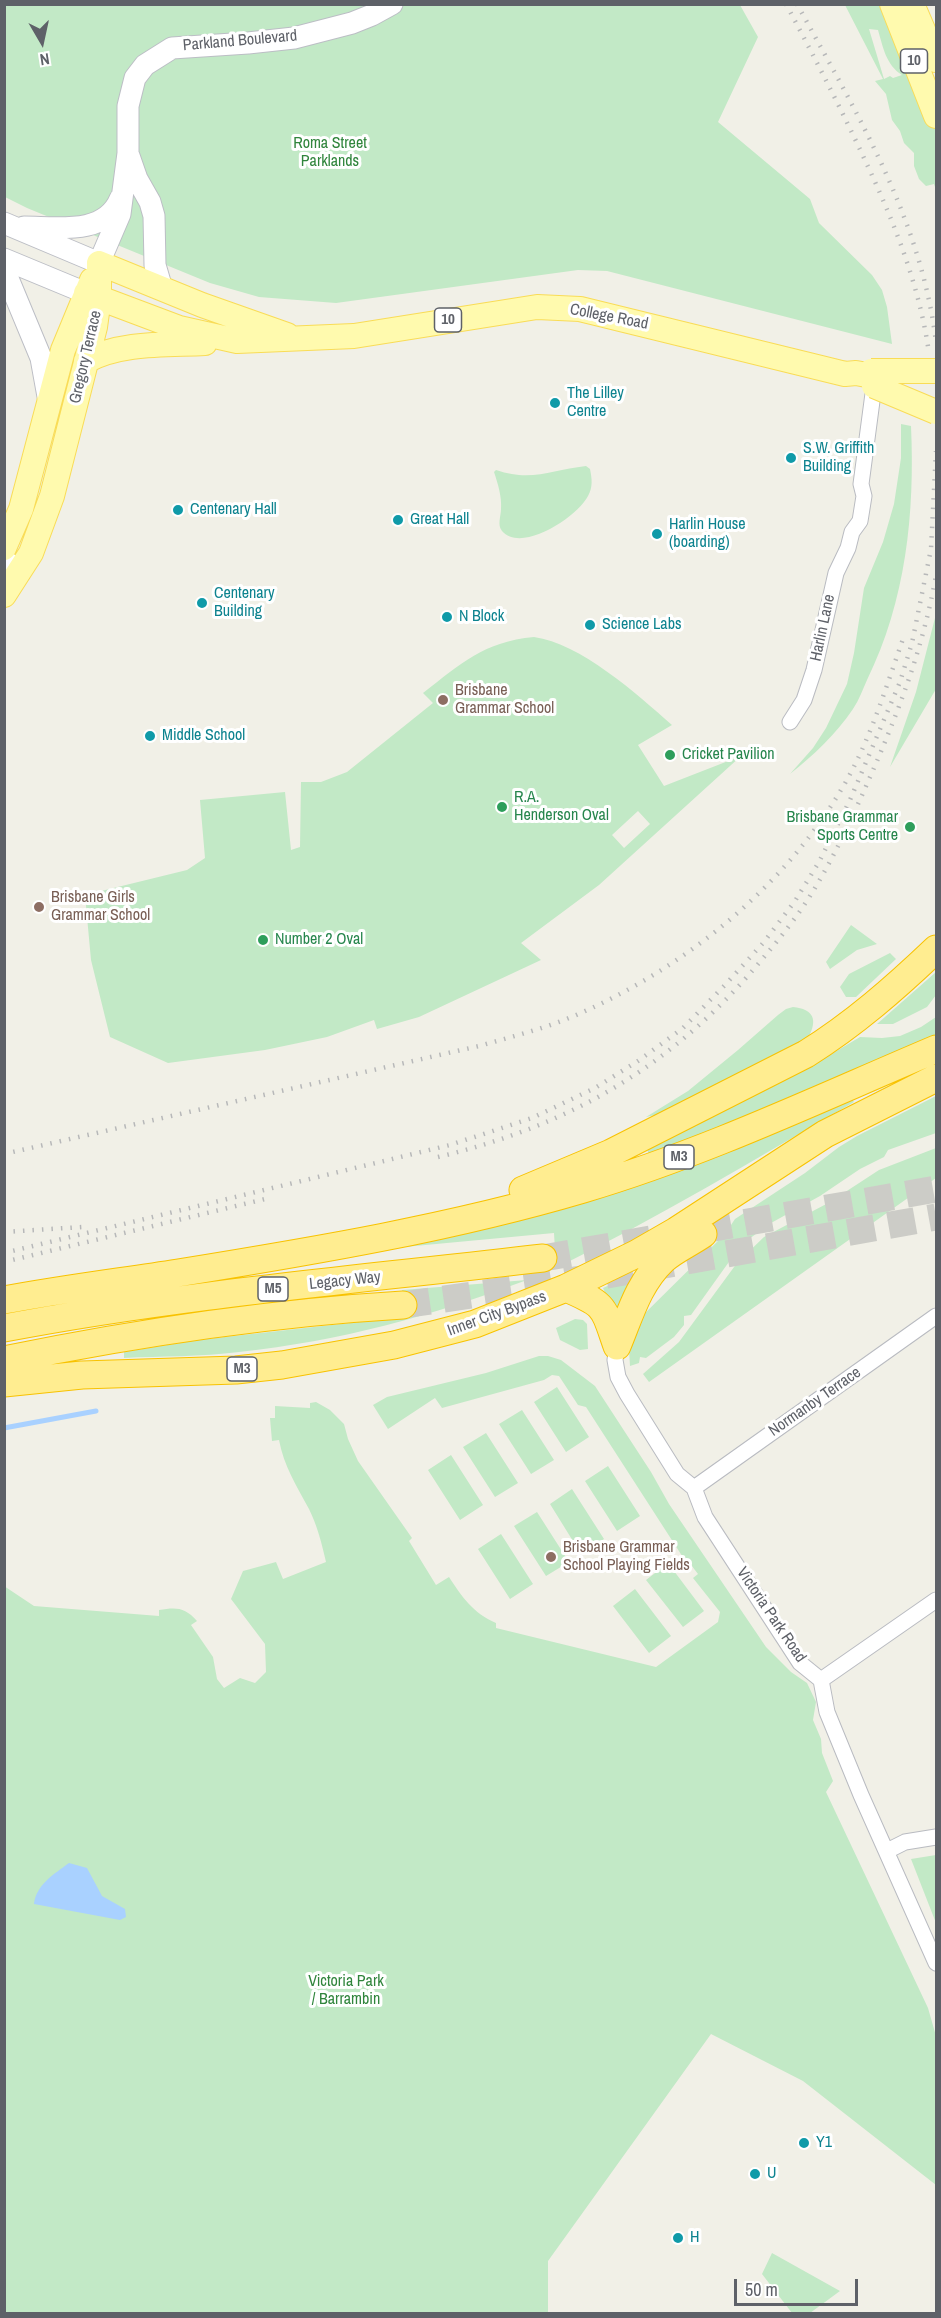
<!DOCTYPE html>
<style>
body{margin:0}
#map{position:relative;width:941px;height:2318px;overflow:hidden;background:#f1f0e7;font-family:"Archivo Narrow",sans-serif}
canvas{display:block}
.frame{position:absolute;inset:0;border:6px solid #5e6168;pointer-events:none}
.north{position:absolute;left:12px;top:12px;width:60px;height:60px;-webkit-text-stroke:4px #fff;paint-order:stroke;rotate:171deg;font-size:16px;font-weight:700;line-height:24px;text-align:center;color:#5e6168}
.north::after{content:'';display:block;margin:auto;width:21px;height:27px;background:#5e6168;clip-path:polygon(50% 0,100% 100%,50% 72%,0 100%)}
.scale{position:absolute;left:734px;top:2279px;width:124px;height:27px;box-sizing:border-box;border:3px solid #5e6168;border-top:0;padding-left:8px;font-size:18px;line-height:21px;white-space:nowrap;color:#5e6168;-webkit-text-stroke:4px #fff;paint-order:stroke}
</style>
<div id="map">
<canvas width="941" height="2318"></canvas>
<div class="frame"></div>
<div class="north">N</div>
<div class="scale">50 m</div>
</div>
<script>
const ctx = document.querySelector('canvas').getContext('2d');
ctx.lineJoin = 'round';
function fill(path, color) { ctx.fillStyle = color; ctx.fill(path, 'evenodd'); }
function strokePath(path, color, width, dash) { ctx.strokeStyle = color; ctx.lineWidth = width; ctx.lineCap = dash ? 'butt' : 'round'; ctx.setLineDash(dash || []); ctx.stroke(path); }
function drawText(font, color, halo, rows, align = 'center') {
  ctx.font = font + ' "Archivo Narrow",sans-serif'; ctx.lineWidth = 6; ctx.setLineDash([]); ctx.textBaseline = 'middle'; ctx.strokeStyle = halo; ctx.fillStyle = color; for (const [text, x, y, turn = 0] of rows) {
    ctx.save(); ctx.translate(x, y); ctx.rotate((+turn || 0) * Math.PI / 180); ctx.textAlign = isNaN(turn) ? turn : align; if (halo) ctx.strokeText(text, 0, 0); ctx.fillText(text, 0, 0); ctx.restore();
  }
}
fill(new Path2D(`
 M 4,5 L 740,5 L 758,37 L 718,122 L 810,199 L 819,223 L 872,275 L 882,290 L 887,307 L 892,344 L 607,271 L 578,270 L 336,303 L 259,297 L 210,283 L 27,208 L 5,197 Z
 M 845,5 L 885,5 L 936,124 L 936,190 L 934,184 L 926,186 L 919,179 L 914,166 L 914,153 L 904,143 L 900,131 L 892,120 L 886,94 L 875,81 L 883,79 ZM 869,29 L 878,30 C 883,47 886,65 902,75 L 893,78 L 890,76 L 884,79 Z
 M 901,424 L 911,426 C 915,513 906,601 867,680 C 863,689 859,700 853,709 C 836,734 814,755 790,774 L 813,748 L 826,728 L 847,684 L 854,653 L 864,588 L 883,542 L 894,504 L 901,458 Z
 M 586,466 L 590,469 C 592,479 593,487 588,496 C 578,516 522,554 502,531 C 497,525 501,516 501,509 C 502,497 498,484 494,472 L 496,470 C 531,482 552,470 586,466 Z
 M 936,614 L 936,689 L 890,767 L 916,692 Z
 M 534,637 C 580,643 637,694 672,725 L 638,745 L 664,786 L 741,756 L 599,885 L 521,943 L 541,960 L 419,1017 L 377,1029 L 374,1020 L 327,1037 L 265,1050 L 168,1063 L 110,1037 L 91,960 L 85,895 L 187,870 L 205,858 L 200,800 L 285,792 L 291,850 L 300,847 L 301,782 L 321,782 L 347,772 L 433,703 L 423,693 C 462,663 483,642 534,637 ZM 638,811 L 650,824 L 624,848 L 612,835 Z
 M 851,925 L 877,944 L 857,950 L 830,969 L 826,962 Z
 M 890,953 L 896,959 L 856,997 L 846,997 L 840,987 L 849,974 Z
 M 936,972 L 936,995 L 927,1007 L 893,1024 L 877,1024 Z
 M 793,1007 C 814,1009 818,1020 808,1038 L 660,1114 L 646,1117 L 688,1091 L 738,1050 L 778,1015 L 786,1009 Z
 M 936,1017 L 936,1038 L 649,1156 L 647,1148 L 808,1068 L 860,1037 L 882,1038 L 900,1036 L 921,1027 Z
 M 936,1096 L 936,1133 L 888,1150 L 884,1157 L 860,1169 L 820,1196 L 771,1223 L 749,1239 L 731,1259 L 691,1315 L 684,1316 L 684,1325 L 674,1337 L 646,1358 L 640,1357 L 639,1363 L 630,1366 L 629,1350 L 635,1323 L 725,1234 L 735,1219 L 805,1173 L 839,1147 L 857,1136 Z
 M 851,1098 L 854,1102 C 755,1159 658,1218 556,1268 L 554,1233 L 404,1247 L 403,1244 Z
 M 936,1148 L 936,1178 L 649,1382 L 643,1374 L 679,1342 L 737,1263 L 764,1237 L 830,1202 L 879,1170 Z
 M 638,1272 L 619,1323 L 603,1288 Z
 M 527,1280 C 431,1316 341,1341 239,1352 C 201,1357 162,1356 124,1358 L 124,1352 L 198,1340 L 403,1317 L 402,1290 Z
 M 575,1319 L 583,1320 L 587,1324 L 588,1349 L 580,1350 L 560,1340 L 556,1328 Z
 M 539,1356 L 548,1356 L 561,1360 L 595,1386 L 651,1472 L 669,1504 L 766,1647 L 791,1672 L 807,1683 L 816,1702 L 813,1720 L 821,1739 L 822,1753 L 833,1781 L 826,1792 L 928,2008 L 936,2036 L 936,2185 L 803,2081 L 711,2034 L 548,2261 L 548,2313 L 5,2313 L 4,1586 L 34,1606 L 159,1616 L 159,1610 C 176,1607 185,1607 197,1621 L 191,1625 L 213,1657 L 217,1679 L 224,1688 L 240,1678 L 255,1683 L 266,1672 L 265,1644 L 231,1599 L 243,1571 L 276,1562 L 283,1579 L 326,1562 C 322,1544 317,1525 309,1509 C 296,1485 284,1466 279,1440 L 272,1441 L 270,1418 L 275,1418 L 275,1406 L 310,1408 L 310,1403 L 316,1402 L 330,1410 L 344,1424 L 348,1439 L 358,1461 L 412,1538 L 409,1541 L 436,1585 L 449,1577 C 462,1597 473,1613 496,1623 L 496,1628 L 656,1667 L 718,1622 L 720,1612 L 693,1578 L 698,1574 L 688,1561 L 686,1562 L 586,1407 L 578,1405 L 559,1376 L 552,1375 L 544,1380 L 442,1408 L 435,1398 L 388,1429 L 373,1405 L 387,1397 L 486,1373 Z
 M 557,1387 L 589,1437 L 566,1452 L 534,1402 Z
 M 522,1410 L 554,1460 L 531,1474 L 499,1424 Z
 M 486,1433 L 518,1483 L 495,1497 L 463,1447 Z
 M 451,1455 L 483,1505 L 460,1520 L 428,1470 Z
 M 608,1466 L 640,1516 L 617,1531 L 585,1481 Z
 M 572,1489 L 604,1539 L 581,1554 L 550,1504 Z
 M 537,1512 L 569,1562 L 546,1576 L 514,1526 Z
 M 501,1534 L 533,1584 L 510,1599 L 478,1549 Z
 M 668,1563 L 704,1611 L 683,1627 L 646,1580 Z
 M 635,1589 L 671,1636 L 649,1653 L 613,1606 Z
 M 936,1855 L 936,1923 L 911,1859 Z
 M 772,2253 L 840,2291 L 810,2313 L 792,2313 L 762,2274 Z`), '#c2e9c6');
fill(new Path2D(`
 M 69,1863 L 87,1868 L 102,1896 L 125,1909 L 126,1917 L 120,1920 L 34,1904 C 36,1885 54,1874 69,1863 Z`), '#a9d1ff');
strokePath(new Path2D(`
 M 4,1428 L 96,1411`), '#a9d1ff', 5);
strokePath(new Path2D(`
 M 543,1258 L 936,1189
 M 403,1305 L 596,1277 L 936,1217`), '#ccccc7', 27, [27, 14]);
const street = new Path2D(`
 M 790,722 L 804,700 L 814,670 L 836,573 L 848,548 L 852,532 L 860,521 L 864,496 L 861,484 L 874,386
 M 617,1346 L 615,1360 L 618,1377 L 627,1394 L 677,1474 L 694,1488 L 705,1517 L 800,1663 L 821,1680 L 827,1712 L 861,1795 L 936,1963
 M 694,1488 L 936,1316
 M 821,1680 L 936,1600
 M 887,1851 L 905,1842 L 936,1837`);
const secondary = new Path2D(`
 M 129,156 L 137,179 L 150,202 L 154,216 L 155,265 L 162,289
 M 4,223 L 99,263 L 120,214 L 128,153 L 128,106 L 135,78 L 145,65 L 172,48 L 248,43 L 294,38 L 352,23 L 372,15 L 392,4
 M 24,227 C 56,227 105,236 120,199
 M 4,259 L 86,293
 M 4,269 L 41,358 L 49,402
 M 4,560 L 20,572`);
const primary = new Path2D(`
 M 892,4 L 936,116
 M 912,4 L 936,60
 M 99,263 L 202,305 L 287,335
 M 86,293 L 179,328 L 237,341 L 354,336 L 537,307 L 580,309 L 845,374 L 856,373 L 872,376
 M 86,361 C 121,342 166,345 205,343
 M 4,548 L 21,509 L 63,350 L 92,280
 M 4,595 L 31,553 L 52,496 L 95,327 L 99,298 L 99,263`);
const highway = new Path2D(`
 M 523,1190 L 611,1153 L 806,1054 C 854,1024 895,988 936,949
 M 566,1288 C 606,1305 603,1306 617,1346
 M 4,1300 C 62,1289 120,1282 178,1273 C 314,1251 451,1228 583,1189 C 705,1153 820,1098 936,1049
 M 4,1328 C 182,1294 364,1279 543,1258
 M 617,1346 C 630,1315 638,1284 663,1260 C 674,1250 690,1243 703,1234
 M 4,1360 C 136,1333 269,1313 403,1305
 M 4,1383 L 82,1375 L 236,1370 L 282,1365 L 394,1345 L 475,1324 L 566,1288 L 636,1254 L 676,1231 L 825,1134 L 936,1078`);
strokePath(street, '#b9bbc1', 17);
strokePath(secondary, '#bcbec5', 23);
strokePath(primary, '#f9dc57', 26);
strokePath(highway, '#f8c200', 29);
strokePath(street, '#fff', 15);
strokePath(secondary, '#fff', 21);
strokePath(primary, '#fffaae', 24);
strokePath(highway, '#ffed90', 27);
strokePath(new Path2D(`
 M 786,4 C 810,49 833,93 855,139 C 888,208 918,276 929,353
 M 797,4 C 856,112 921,218 936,342
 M 4,1154 L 479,1046 C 511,1037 543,1029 574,1016 C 681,970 781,891 841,790 C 869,744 885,690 903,639
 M 438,1157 C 572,1125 675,1065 764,957 C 780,938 797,917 810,896 C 837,853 857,807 877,761 C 904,697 923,645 936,576
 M 4,1232 L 82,1227
 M 4,1253 L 450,1145 L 532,1118 L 595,1088 L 638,1061 L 683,1028 L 725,985 L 764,942 L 795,901 L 819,862 L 850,800 L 900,682 L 912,643 L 931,549 L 936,451
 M 4,1262 L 265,1199`), '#b7b8b9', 4.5, [1.5, 8]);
const primaryBridge = new Path2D(`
 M 871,371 L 936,371
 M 874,386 L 936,412`);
strokePath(primaryBridge, '#f9dc57', 26, []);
strokePath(primaryBridge, '#fffaae', 24);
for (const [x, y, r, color] of [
 [555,403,6,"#0f9aa8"],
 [791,458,6,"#0f9aa8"],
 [178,510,6,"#0f9aa8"],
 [398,520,6,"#0f9aa8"],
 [657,534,6,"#0f9aa8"],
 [202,603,6,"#0f9aa8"],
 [447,617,6,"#0f9aa8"],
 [590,625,6,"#0f9aa8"],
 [443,700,6,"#8d6e63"],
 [150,736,6,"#0f9aa8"],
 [670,755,6,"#2e9e5b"],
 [502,807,6,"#2e9e5b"],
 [910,827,6,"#2e9e5b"],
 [39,907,6,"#8d6e63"],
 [263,940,6,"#2e9e5b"],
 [551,1557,6,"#8d6e63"],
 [804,2143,6,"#0f9aa8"],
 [755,2174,6,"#0f9aa8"],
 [678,2238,6,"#0f9aa8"]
]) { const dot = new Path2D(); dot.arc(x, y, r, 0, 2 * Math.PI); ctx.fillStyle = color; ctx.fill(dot); strokePath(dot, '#fff', 2); }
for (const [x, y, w] of [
 [914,61,27],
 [448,320,27],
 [679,1157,30],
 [273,1289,30],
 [242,1369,30]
]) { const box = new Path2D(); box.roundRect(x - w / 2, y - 12, w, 24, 4.5); ctx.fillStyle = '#fff'; ctx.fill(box); strokePath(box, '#5e6168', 1.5); }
drawText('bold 15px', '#5e6168', null, [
 ["10",914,61],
 ["10",448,320],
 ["M3",679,1157],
 ["M5",273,1289],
 ["M3",242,1369]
]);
drawText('16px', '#5e6168', '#fff', [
 ["Parkland Boulevard",240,41,-5],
 ["College Road",609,317,11],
 ["Gregory Terrace",86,357,-77],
 ["Harlin Lane",823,628,-78],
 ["Legacy Way",345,1281,-6],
 ["Inner City Bypass",497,1314,-20],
 ["Normanby Terrace",815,1402,-35],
 ["Victoria Park Road",771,1615,56]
]);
drawText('16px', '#30853c', '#fff', [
 ["Roma Street",330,144],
 ["Parklands",330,162],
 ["Victoria Park",346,1982],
 ["/ Barrambin",346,2000]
]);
drawText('16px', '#0d838f', '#fff', [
 ["The Lilley",567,394],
 ["Centre",567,412],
 ["S.W. Griffith",803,449],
 ["Building",803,467],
 ["Centenary Hall",190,510],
 ["Great Hall",410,520],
 ["Harlin House",669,525],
 ["(boarding)",669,543],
 ["Centenary",214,594],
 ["Building",214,612],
 ["N Block",459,617],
 ["Science Labs",602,625],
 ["Middle School",162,736],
 ["Y1",816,2143],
 ["U",767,2174],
 ["H",690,2238]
], 'left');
drawText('16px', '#785e54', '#fff', [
 ["Brisbane",455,691],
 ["Grammar School",455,709],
 ["Brisbane Girls",51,898],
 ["Grammar School",51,916],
 ["Brisbane Grammar",563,1548],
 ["School Playing Fields",563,1566]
], 'left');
drawText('16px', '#27864d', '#fff', [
 ["Cricket Pavilion",682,755],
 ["R.A.",514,798],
 ["Henderson Oval",514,816],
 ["Brisbane Grammar",898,818,"right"],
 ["Sports Centre",898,836,"right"],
 ["Number 2 Oval",275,940]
], 'left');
</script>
